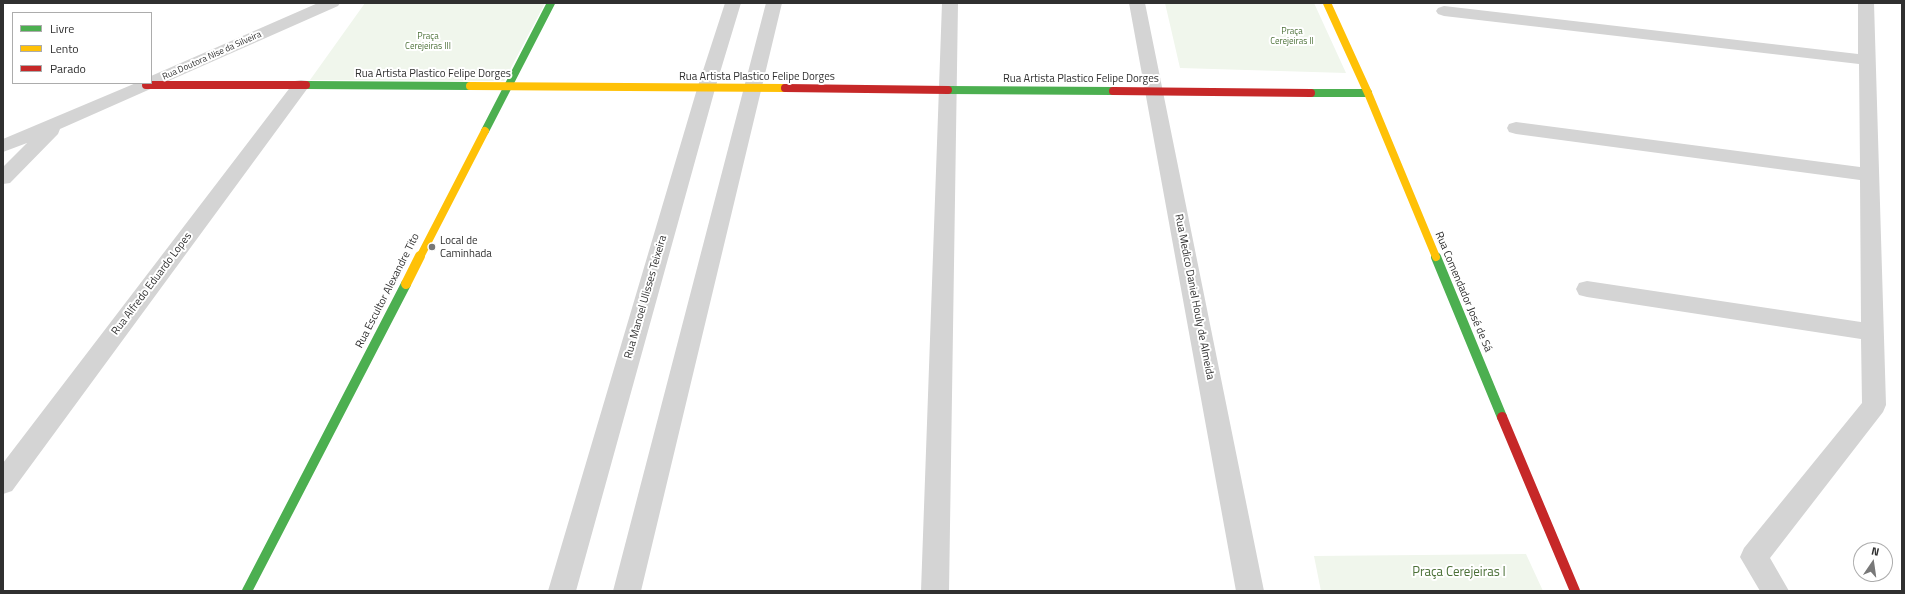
<!DOCTYPE html>
<meta charset="utf-8">
<style>
body{margin:0}
#map{position:relative;width:1905px;height:594px;overflow:hidden;background:#fff;font-family:"Titillium Web",sans-serif}
canvas{display:block}
.frame{position:absolute;inset:0;border:4px solid #303030;pointer-events:none}
.legend{position:absolute;left:12px;top:12px;width:140px;height:72px;box-sizing:border-box;background:#fff;border:1px solid #acacac;margin:0;padding:5px 7px;list-style:none;font-size:12px;color:#303030}
.legend li{display:flex;align-items:center;gap:8px;height:20px}
.legend b{width:20px;border:1px solid #acacac}
.north{position:absolute;left:1853px;top:542px;width:40px;height:40px;box-sizing:border-box;background:#fff;border:1px solid #acacac;border-radius:50%;rotate:13deg;font-size:11px;font-weight:700;line-height:16px;text-align:center;color:#303030}
.north::after{content:'';display:block;margin:auto;width:14px;height:18px;background:#787878;clip-path:polygon(50% 0,100% 100%,50% 72%,0 100%)}
</style>
<div id="map">
<canvas width="1905" height="594"></canvas>
<div class="frame"></div>
<ul class="legend">
<li><b style="height:5px;background:#4caf50"></b>Livre</li>
<li><b style="height:5px;background:#ffc107"></b>Lento</li>
<li><b style="height:5px;background:#c62828"></b>Parado</li>
</ul>
<div class="north">N</div>
</div>
<script>
const ctx = document.querySelector('canvas').getContext('2d');
ctx.lineJoin = 'round';
function fill(path, color) { ctx.fillStyle = color; ctx.fill(path, 'evenodd'); }
function strokePath(path, color, width, dash) { ctx.strokeStyle = color; ctx.lineWidth = width; ctx.lineCap = dash ? 'butt' : 'round'; ctx.setLineDash(dash || []); ctx.stroke(path); }
function drawText(font, color, halo, rows, align = 'center') {
  ctx.font = font + ' "Titillium Web",sans-serif'; ctx.lineWidth = 4; ctx.setLineDash([]); ctx.textBaseline = 'middle'; ctx.strokeStyle = halo; ctx.fillStyle = color; for (const [text, x, y, turn = 0] of rows) {
    ctx.save(); ctx.translate(x, y); ctx.rotate((+turn || 0) * Math.PI / 180); ctx.textAlign = isNaN(turn) ? turn : align; if (halo) ctx.strokeText(text, 0, 0); ctx.fillText(text, 0, 0); ctx.restore();
  }
}
fill(new Path2D(`
 M 365,3 L 545,3 L 504,81 L 310,80 Z
 M 1165,3 L 1314,3 L 1346,73 L 1180,68 Z
 M 1526,554 L 1543,591 L 1321,591 L 1314,556 Z`), '#f0f6ec');
fill(new Path2D(`
 M 318,3 L 340,3 L 338,6 L 60,129 L 58,134 L 10,183 L 3,184 L 3,167 L 27,143 L 3,152 L 3,139 L 136,83 L 151,83 L 151,76 Z
 M 725,3 L 741,3 L 715,89 L 576,591 L 548,591 L 697,89 Z
 M 766,3 L 782,3 L 641,591 L 613,591 Z
 M 942,3 L 958,3 L 949,591 L 921,591 Z
 M 1129,3 L 1145,3 L 1264,591 L 1236,591 Z
 M 1858,3 L 1874,3 L 1886,405 L 1883,412 L 1770,558 L 1789,591 L 1760,591 L 1740,557 L 1744,548 L 1862,403 L 1861,339 L 1587,297 L 1579,295 L 1576,289 L 1579,283 L 1587,281 L 1861,322 L 1860,180 L 1516,134 L 1509,132 L 1507,128 L 1509,124 L 1516,122 L 1860,167 L 1859,64 L 1444,16 L 1438,14 L 1436,11 L 1438,8 L 1444,6 L 1858,54 Z
 M 301,80 L 307,81 L 310,85 L 307,89 L 12,491 L 3,494 L 3,463 L 295,81 Z`), '#d4d4d4');
strokePath(new Path2D(`
 M 306,85 L 470,86
 M 948,90 L 1113,91
 M 1311,93 L 1368,93
 M 485,131 L 551,3`), '#4caf50', 8);
strokePath(new Path2D(`
 M 1436,257 L 1502,417
 M 247,591 L 406,284`), '#4caf50', 10);
strokePath(new Path2D(`
 M 1327,3 L 1368,93 L 1436,257
 M 470,86 L 785,88
 M 420,257 L 485,131`), '#ffc107', 8);
strokePath(new Path2D(`
 M 406,284 L 420,256`), '#ffc107', 10);
strokePath(new Path2D(`
 M 146,85 L 306,85
 M 785,88 L 948,90
 M 1113,91 L 1311,93`), '#c62828', 8);
strokePath(new Path2D(`
 M 1502,417 L 1575,591`), '#c62828', 10);
for (const [x, y, r, color] of [
 [432,247,4,"#787878"]
]) { const dot = new Path2D(); dot.arc(x, y, r, 0, 2 * Math.PI); ctx.fillStyle = color; ctx.fill(dot); strokePath(dot, '#fff', 1.5); }
drawText('9px', '#4c7138', '#fff', [
 ["Praça",1292,32],
 ["Cerejeiras II",1292,42],
 ["Praça",428,37],
 ["Cerejeiras III",428,47]
]);
drawText('9px', '#303030', '#fff', [
 ["Rua Doutora Nise da Silveira",212,56,-24]
]);
drawText('11px', '#303030', '#fff', [
 ["Rua Artista Plastico Felipe Dorges",433,74],
 ["Rua Artista Plastico Felipe Dorges",757,77],
 ["Rua Artista Plastico Felipe Dorges",1081,79],
 ["Rua Alfredo Eduardo Lopes",152,284,-53],
 ["Rua Escultor Alexandre Tito",388,291,-63],
 ["Rua Comendador José de Sá",1463,292,67],
 ["Rua Manoel Ulisses Teixeira",646,297,-74],
 ["Rua Medico Daniel Houly de Almeida",1194,297,79]
]);
drawText('11px', '#303030', '#fff', [
 ["Local de",440,241],
 ["Caminhada",440,254]
], 'left');
drawText('13px', '#4c7138', '#fff', [
 ["Praça Cerejeiras I",1459,573]
]);
</script>
